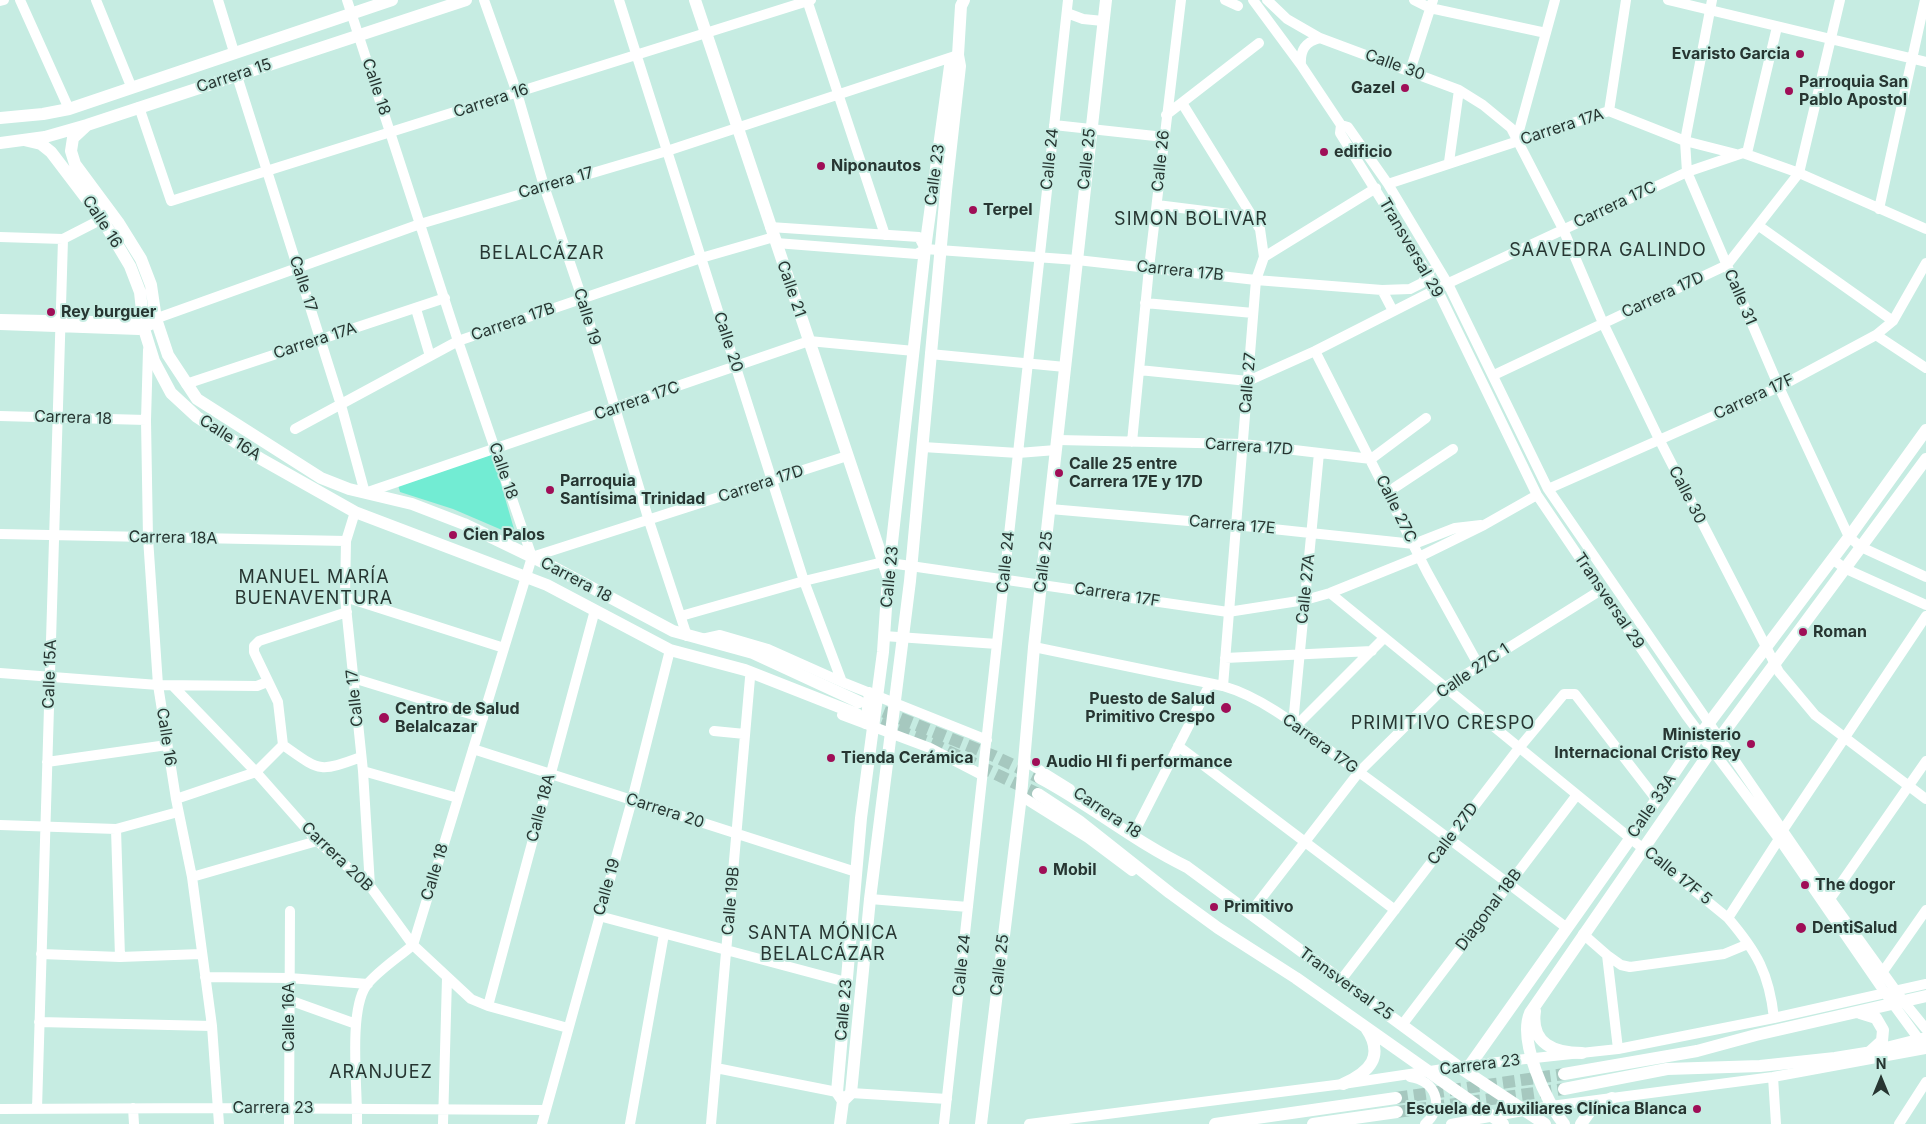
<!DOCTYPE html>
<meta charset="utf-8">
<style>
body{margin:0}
#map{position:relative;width:1926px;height:1124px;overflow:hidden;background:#c6ece2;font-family:Inter,sans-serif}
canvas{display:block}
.north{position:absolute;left:1856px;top:1054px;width:50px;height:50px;-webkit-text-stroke:4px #c6ece2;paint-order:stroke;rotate:0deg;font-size:14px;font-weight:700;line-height:20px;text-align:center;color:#273632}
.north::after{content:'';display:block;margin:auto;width:18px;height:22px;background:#273632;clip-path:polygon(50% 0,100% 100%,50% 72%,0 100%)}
</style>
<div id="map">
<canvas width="1926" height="1124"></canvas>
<div class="north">N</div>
</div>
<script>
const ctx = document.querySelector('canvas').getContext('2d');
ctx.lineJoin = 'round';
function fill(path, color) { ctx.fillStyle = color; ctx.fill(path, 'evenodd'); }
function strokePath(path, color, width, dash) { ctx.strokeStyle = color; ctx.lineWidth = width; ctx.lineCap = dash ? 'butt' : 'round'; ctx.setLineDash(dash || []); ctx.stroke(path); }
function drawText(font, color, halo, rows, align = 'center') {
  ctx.font = font + ' Inter,sans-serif'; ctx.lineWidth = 4; ctx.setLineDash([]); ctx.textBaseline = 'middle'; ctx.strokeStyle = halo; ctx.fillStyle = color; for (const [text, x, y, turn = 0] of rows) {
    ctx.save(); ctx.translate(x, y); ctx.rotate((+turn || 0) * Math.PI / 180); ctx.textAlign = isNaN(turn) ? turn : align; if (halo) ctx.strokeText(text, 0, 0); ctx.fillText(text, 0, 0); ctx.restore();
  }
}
fill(new Path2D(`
 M 492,453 L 516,536 L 453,509 L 400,492 L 398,485 Z`), '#72ecd3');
strokePath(new Path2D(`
 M 867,705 L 994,756 L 1040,778
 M 864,717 L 933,744 L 1038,794
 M 1396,1098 L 1564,1074
 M 1397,1112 L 1564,1089`), '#a6c8bf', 12, [12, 6]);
strokePath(new Path2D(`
 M 20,0 L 69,109
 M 96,0 L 131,86
 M 218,0 L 234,52
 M 347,0 L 458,341 L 532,557 L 413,945 C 399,957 376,972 366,986 C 348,1013 358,1090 357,1124
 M 484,0 L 517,93 L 544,186 L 582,298 L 649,521 L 687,636
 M 619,0 L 804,581 L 842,682
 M 807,0 L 885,235
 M 1225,0 L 1238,6
 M 1253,0 L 1301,65 L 1341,125 L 1348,127 L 1388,184 L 1448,284 L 1548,489 L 1830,899 L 1904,1002 L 1926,1029
 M 1267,0 L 1287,19 L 1320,38 L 1459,90 L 1483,105 L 1511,128 L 1563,229 L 1603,323 L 1659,439 L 1779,672 L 1815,715 L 1926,799
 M 1414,0 L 1430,8 L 1546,33
 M 1668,0 L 1926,62
 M 1712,0 L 1685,141 L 1687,172 L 1779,387 L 1849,537 L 1861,547 L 1926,577
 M 0,1 L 4,0
 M 1067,13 L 1083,19 L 1103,21
 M 1301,65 C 1300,50 1305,42 1320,38
 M 1410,71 L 1433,0
 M 237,76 L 341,405 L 365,493 L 809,341 L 914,351
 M 1182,103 L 1260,229 L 1264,257 L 1256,280 L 1223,686
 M 139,107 L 171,201 L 811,0
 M 1609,111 L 1626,0
 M 1166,115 L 1259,43
 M 1054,125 L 1164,137
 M 1341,125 L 1340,133 L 1437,289 L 1537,495 L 1686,715 L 1779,839 L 1885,993 L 1926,1049
 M 1517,138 L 1555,0
 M 1747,153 L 1777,27
 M 1449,162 L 1459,90
 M 1388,184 L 1609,111 L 1685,141 L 1736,154
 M 1157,205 L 1253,217
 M 1879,209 L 1925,0
 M 1759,226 L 1893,321
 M 770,227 L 919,237 L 925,249
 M 0,237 L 63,239 L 102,219
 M 776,243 L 917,254 L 925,249 L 1077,260 L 1256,280 L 1382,290 L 1410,289 L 1422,283 L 1430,271
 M 1264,257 L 1376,188
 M 1382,290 L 1393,311
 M 1145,303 L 1253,313
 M 416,309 L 430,356
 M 0,319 L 138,322 L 152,320 L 420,224 L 667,151 L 958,55
 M 0,325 L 139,330 L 151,325
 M 1876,335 L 1926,368
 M 148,350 L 146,420 L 148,538 L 158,685 L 176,799 L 192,877 L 212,1026 L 219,1124
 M 1315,351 L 1427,572 L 1479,666
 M 930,354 L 1065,367
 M 1139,370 L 1248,381 L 1315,351 L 1453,281 L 1687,172 L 1743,153 L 1799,173 L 1926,229
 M 1494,375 L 1727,265 L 1799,173 L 1840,0
 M 186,384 L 445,298
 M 0,416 L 146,420
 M 295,429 L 458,341 L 701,258 L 774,237
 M 1058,440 L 1243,444 L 1371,459 L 1426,418
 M 1132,442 L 1149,268 L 1181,0
 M 923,447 L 1018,453 L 1056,450
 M 1548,489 L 1779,387 L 1876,335 L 1893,321 L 1926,263
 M 1388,492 L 1453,449
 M 1050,509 L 1235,525 L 1414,544 L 1455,528 L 1481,525
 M 355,512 L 346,541 L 345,597 L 363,771 L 370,886
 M 0,534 L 346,541
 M 532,557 L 847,456
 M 1832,559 L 1846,569 L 1926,605
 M 1330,593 L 1728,918 C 1757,952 1769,973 1774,1018
 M 345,597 L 504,648
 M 681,616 L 804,581 L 883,562 L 1228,612 L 1305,600 L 1330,593 L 1419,557 L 1484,525 L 1537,495
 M 884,636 L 997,644
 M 702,639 L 720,635 L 768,649 L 842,682 L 987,740
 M 1034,647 L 1223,686 C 1268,699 1307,734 1345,762 C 1420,816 1493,872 1567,928
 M 1225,658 L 1372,651
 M 0,673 L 158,685 L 257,686 L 267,682
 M 353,678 L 483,718
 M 173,686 L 256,772 L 317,841 L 370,886 L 413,945 L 471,999 L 488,1006 L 568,1028
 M 842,715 L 930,748 L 982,775
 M 865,724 L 869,692
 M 1293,724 L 1319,453
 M 1296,726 L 1384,638
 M 714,731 L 745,734
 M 283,745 L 278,702 L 254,652 L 254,646 L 259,641 L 347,612
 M 283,745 C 320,771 318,773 361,757
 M 1178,746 L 1395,910
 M 473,749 L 856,872
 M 1025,761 L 1070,789
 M 47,762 L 167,745
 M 363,771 L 458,798
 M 1021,796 L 1088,838 L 1132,871
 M 176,799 L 256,772 L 283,745
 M 0,825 L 116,829 L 178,812
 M 116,829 L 120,957
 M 1783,830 L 1926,616
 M 1135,831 L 1210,684
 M 192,877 L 317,841
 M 870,899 L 968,907
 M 1830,899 L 1926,761
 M 1250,913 L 1359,772 L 1444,688 L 1601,590
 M 599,916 L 846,982
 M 1728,918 L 1779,839
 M 1583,934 L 1607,955 L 1618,1049
 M 41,954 L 120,957 L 201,954
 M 1607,955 L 1621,965 L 1630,967 L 1724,954 L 1748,944
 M 1882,973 L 1926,910
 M 205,977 L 289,978 L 368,984
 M 1341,980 L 1519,748 L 1564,694 L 1575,694 L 1656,799
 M 289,1000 L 356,1024
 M 488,1006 L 595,610
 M 39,1022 L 212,1026
 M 1402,1025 L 1576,796
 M 716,1068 L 837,1092
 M 1410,1077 C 1435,1080 1446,1106 1425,1124
 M 1773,1077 L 1776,1124
 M 851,1093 L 947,1099
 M 133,1108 L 134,1124
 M 0,1109 L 218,1108 L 546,1110
 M 37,1109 L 63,239
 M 289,1124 L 290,911
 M 443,1124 L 447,978
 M 542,1124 L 632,800 L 670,650
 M 630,1124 L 664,934
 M 711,1124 L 750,678
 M 944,1124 L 1068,0
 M 1029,1124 L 1343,1084 L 1470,1065 L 1618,1049 L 1774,1018 L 1926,984
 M 1451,1124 L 1551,1106 L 1773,1077 L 1926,1049
 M 1899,1124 L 1926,1082`), '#fff', 10);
strokePath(new Path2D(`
 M 695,0 L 888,576
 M 0,118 L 43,114 L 69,109 L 392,0
 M 87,125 L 73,138 L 71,151 L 75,164 L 118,222 L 141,259 L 151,285 L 156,319 L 168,355 L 197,399 L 321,478 L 349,489 L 412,504 L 464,524 L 555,568 L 673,631 L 753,653 L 859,702
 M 24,140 L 41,144 L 51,152 L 102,219 L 130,266 L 140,292 L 144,329 L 154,361 L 171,393 L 197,417 L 261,459 L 355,512 L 547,585 L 670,650 L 745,670 L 857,714
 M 0,143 L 45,137 L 87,125 L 466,0
 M 1040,778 C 1091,805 1135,842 1187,867 L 1459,1067 L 1545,1124
 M 1038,794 L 1079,821 L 1170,893 L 1218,928 L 1296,978 L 1503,1124
 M 1535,1011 C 1530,1044 1555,1053 1582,1053
 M 1860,1013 L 1876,1018 L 1883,1030 L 1882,1041 L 1871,1051
 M 1470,1065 L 1630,839 L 1697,739 L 1849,537 L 1926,430
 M 1564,1074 L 1697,1051 L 1756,1035 L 1926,996
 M 1343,1084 C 1370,1072 1385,1056 1366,1028
 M 1564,1089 L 1667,1069 L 1760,1066 L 1835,1058 L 1866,1053 L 1926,1038
 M 843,1101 L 837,1092 L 861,818 L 883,652 L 888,578 L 925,249 L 950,66 L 958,55 L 961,6 L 964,0
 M 840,1124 L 843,1101 L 851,1093 L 870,899 L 910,581 L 946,191 L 960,66 L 958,55
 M 981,1124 L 1021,796 L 1034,647 L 1106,0
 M 1215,1124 L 1396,1098
 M 1313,1124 L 1397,1112
 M 1564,1124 C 1546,1102 1518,1041 1530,1013 L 1719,739 L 1926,459
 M 1581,1124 L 1591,1110 L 1612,1098`), '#fff', 12);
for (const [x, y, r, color] of [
 [1800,54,5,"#9f0e57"],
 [1405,88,5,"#9f0e57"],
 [1789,91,5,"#9f0e57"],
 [1324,152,5,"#9f0e57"],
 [821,166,5,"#9f0e57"],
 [973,210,5,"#9f0e57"],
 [51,312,5,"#9f0e57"],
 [1059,473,5,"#9f0e57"],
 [550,490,5,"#9f0e57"],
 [453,535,5,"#9f0e57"],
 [1803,632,5,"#9f0e57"],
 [1226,708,6,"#9f0e57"],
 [384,718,6,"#9f0e57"],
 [1751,744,5,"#9f0e57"],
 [831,758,5,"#9f0e57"],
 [1036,762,5,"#9f0e57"],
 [1043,870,5,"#9f0e57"],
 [1805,885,5,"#9f0e57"],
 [1214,907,5,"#9f0e57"],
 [1801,928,6,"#9f0e57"],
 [1697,1109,5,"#9f0e57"]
]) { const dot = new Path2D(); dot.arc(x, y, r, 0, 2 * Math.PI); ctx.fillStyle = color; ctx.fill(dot); strokePath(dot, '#c6ece2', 2); }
drawText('bold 16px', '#273632', '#c6ece2', [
 ["Evaristo Garcia",1790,54,"right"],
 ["Parroquia San",1799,82],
 ["Pablo Apostol",1799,100],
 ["Gazel",1395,88,"right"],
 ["edificio",1334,152],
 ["Niponautos",831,166],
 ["Terpel",983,210],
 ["Rey burguer",61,312],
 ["Calle 25 entre",1069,464],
 ["Carrera 17E y 17D",1069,482],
 ["Parroquia",560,481],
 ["Santísima Trinidad",560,499],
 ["Cien Palos",463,535],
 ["Roman",1813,632],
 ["Puesto de Salud",1215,699,"right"],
 ["Primitivo Crespo",1215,717,"right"],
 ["Centro de Salud",395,709],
 ["Belalcazar",395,727],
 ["Ministerio",1741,735,"right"],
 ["Internacional Cristo Rey",1741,753,"right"],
 ["Tienda Cerámica",841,758],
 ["Audio HI fi performance",1046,762],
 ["Mobil",1053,870],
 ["The dogor",1815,885],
 ["Primitivo",1224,907],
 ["DentiSalud",1812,928],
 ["Escuela de Auxiliares Clínica Blanca",1687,1109,"right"]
], 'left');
drawText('16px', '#273632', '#c6ece2', [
 ["Calle 30",1395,65,20],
 ["Carrera 15",234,76,-18],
 ["Calle 18",376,87,72],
 ["Carrera 16",491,101,-18],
 ["Carrera 17A",1562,127,-18],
 ["Calle 24",1050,159,-84],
 ["Calle 25",1087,159,-84],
 ["Calle 26",1161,161,-84],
 ["Calle 23",935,175,-82],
 ["Carrera 17",556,183,-16],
 ["Carrera 17C",1615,205,-25],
 ["Calle 16",102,222,57],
 ["Transversal 29",1411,248,60],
 ["Carrera 17B",1180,271,6],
 ["Calle 17",303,284,72],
 ["Calle 21",791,289,71],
 ["Carrera 17D",1663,295,-25],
 ["Calle 31",1740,297,67],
 ["Calle 19",587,317,73],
 ["Carrera 17B",513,322,-19],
 ["Carrera 17A",315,341,-18],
 ["Calle 20",728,342,72],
 ["Calle 27",1248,383,-85],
 ["Carrera 17F",1754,397,-25],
 ["Carrera 17C",637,401,-19],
 ["Carrera 18",73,418,2],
 ["Calle 16A",230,438,33],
 ["Carrera 17D",1249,447,4],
 ["Calle 18",503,471,71],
 ["Carrera 17D",761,484,-18],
 ["Calle 30",1687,495,63],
 ["Calle 27C",1396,509,64],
 ["Carrera 17E",1232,525,5],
 ["Carrera 18A",173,538,1],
 ["Calle 24",1006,562,-84],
 ["Calle 25",1044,562,-83],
 ["Calle 23",890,577,-84],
 ["Carrera 18",576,580,28],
 ["Calle 27A",1306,589,-84],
 ["Carrera 17F",1117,595,9],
 ["Transversal 29",1609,601,56],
 ["Calle 27C 1",1473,671,-34],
 ["Calle 15A",50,674,-88],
 ["Calle 17",355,698,-96],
 ["Calle 16",166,737,81],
 ["Carrera 17G",1320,744,36],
 ["Calle 33A",1652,806,-56],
 ["Calle 18A",541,808,-75],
 ["Carrera 20",665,811,18],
 ["Carrera 18",1107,813,34],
 ["Calle 27D",1453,834,-53],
 ["Carrera 20B",337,857,44],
 ["Calle 18",435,872,-73],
 ["Calle 17F 5",1678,876,39],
 ["Calle 19",607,887,-74],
 ["Calle 19B",731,901,-85],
 ["Diagonal 18B",1489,910,-53],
 ["Calle 24",962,965,-84],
 ["Calle 25",1000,965,-83],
 ["Transversal 25",1346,984,36],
 ["Calle 23",844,1010,-85],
 ["Calle 16A",289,1017,-90],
 ["Carrera 23",1480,1065,-7],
 ["Carrera 23",273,1108]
]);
ctx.letterSpacing = '1px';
drawText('18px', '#273632', '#c6ece2', [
 ["SIMON BOLIVAR",1191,220],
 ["SAAVEDRA GALINDO",1608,251],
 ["BELALCÁZAR",542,254],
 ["MANUEL MARÍA",314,578],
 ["BUENAVENTURA",314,599],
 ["PRIMITIVO CRESPO",1443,724],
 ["SANTA MÓNICA",823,934],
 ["BELALCÁZAR",823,955],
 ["ARANJUEZ",381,1073]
]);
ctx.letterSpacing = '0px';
</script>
